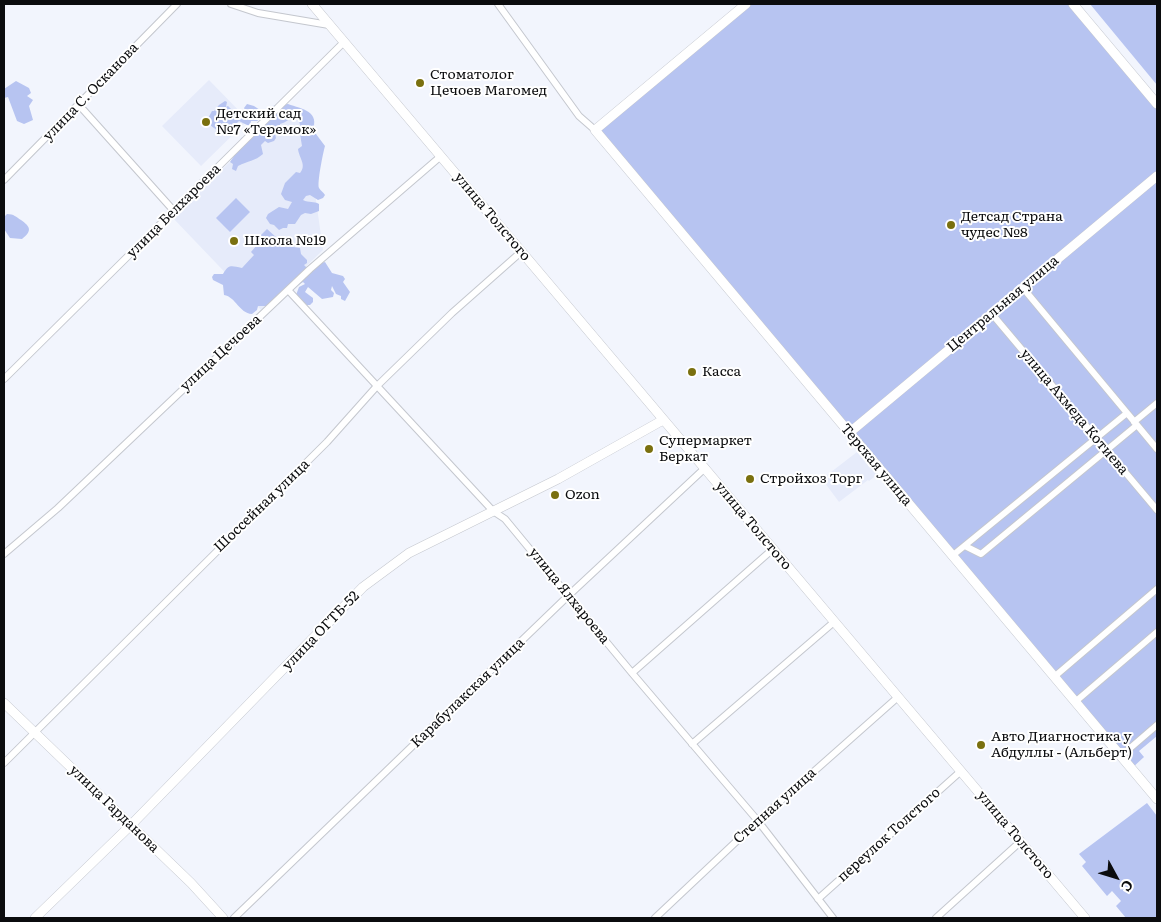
<!DOCTYPE html>
<meta charset="utf-8">
<style>
body{margin:0}
#map{position:relative;width:1161px;height:922px;overflow:hidden;background:#f2f5fd;font-family:Literata,serif}
canvas{display:block}
.frame{position:absolute;inset:0;border:5px solid #0b0c0e;pointer-events:none}
.north{position:absolute;left:1091px;top:852px;width:50px;height:50px;-webkit-text-stroke:4px #fff;paint-order:stroke;rotate:129deg;font-size:14px;font-weight:700;line-height:20px;text-align:center;color:#0b0c0e}
.north::after{content:'';display:block;margin:auto;width:18px;height:22px;background:#0b0c0e;clip-path:polygon(50% 0,100% 100%,50% 72%,0 100%)}
</style>
<div id="map">
<canvas width="1161" height="922"></canvas>
<div class="frame"></div>
<div class="north">С</div>
</div>
<script>
const ctx = document.querySelector('canvas').getContext('2d');
ctx.lineJoin = 'round';
function fill(path, color) { ctx.fillStyle = color; ctx.fill(path, 'evenodd'); }
function strokePath(path, color, width, dash) { ctx.strokeStyle = color; ctx.lineWidth = width; ctx.lineCap = dash ? 'butt' : 'round'; ctx.setLineDash(dash || []); ctx.stroke(path); }
function drawText(font, color, halo, rows, align = 'center') {
  ctx.font = font + ' Literata,serif'; ctx.lineWidth = 4; ctx.setLineDash([]); ctx.textBaseline = 'middle'; ctx.strokeStyle = halo; ctx.fillStyle = color; for (const [text, x, y, turn = 0] of rows) {
    ctx.save(); ctx.translate(x, y); ctx.rotate((+turn || 0) * Math.PI / 180); ctx.textAlign = isNaN(turn) ? turn : align; if (halo) ctx.strokeText(text, 0, 0); ctx.fillText(text, 0, 0); ctx.restore();
  }
}
fill(new Path2D(`
 M 209,80 L 248,120 L 201,166 L 162,126 Z
 M 290,105 L 305,122 L 323,250 L 261,310 L 172,217 Z
 M 857,452 L 870,468 L 872,467 L 878,474 L 869,481 L 868,480 L 839,502 L 822,479 Z`), '#e6ebfa');
fill(new Path2D(`
 M 746,4 L 1073,4 L 1157,104 L 1157,736 L 1139,751 L 1144,757 L 1131,769 L 595,130 Z
 M 1090,4 L 1157,4 L 1157,85 Z
 M 16,81 L 29,88 L 31,93 L 27,96 L 33,100 L 29,106 L 33,120 L 24,124 L 17,121 L 8,97 L 4,98 L 4,89 Z
 M 225,101 L 227,102 L 226,107 L 228,106 L 235,113 L 238,112 L 240,116 L 247,113 L 244,108 L 247,104 L 254,106 L 263,112 L 260,116 L 261,118 L 257,121 L 251,121 L 250,125 L 247,125 L 239,121 L 225,134 L 222,134 L 206,122 L 212,111 L 214,111 L 219,105 Z
 M 288,104 C 302,109 321,111 312,132 L 316,134 L 325,146 C 323,153 317,183 319,188 C 321,191 323,192 325,195 L 323,198 L 318,200 L 310,195 L 306,196 L 303,200 C 309,203 314,201 319,204 L 319,211 L 311,214 L 305,213 L 301,215 L 295,224 L 288,224 L 287,228 L 283,228 L 279,230 L 274,225 L 270,224 L 266,218 L 268,214 L 279,207 L 288,209 L 292,202 L 285,200 L 281,194 L 285,183 L 296,172 L 300,173 C 307,165 299,158 298,149 L 302,146 L 300,134 L 302,130 L 298,119 C 289,117 288,122 280,124 L 280,130 L 275,134 L 276,138 L 274,141 L 268,143 L 265,141 L 261,145 L 263,154 C 255,161 248,161 238,166 L 236,171 L 232,169 L 233,164 L 230,162 L 234,156 L 232,151 L 242,142 L 240,141 L 241,138 L 244,137 L 249,131 L 263,128 L 262,122 L 264,113 L 271,111 L 272,106 Z
 M 236,198 L 250,212 L 230,232 L 216,218 Z
 M 7,214 C 14,214 16,217 21,220 C 31,227 32,231 22,239 L 10,238 L 4,229 L 4,217 Z
 M 267,229 L 277,238 L 275,241 L 281,245 L 300,248 L 301,254 L 307,260 L 307,263 L 304,265 L 306,267 L 325,262 L 332,273 L 343,276 L 345,279 L 343,282 L 350,292 L 345,301 L 341,299 L 341,296 L 336,294 L 332,286 L 331,290 L 334,293 L 333,297 L 322,299 L 308,287 L 305,292 L 313,298 L 313,302 L 310,305 L 307,305 L 296,295 L 299,287 L 305,284 L 303,282 L 267,306 L 258,306 L 257,310 L 252,314 C 239,313 236,297 224,295 L 223,285 L 213,280 L 212,277 L 214,274 L 223,274 C 229,264 231,266 242,268 L 254,255 L 251,252 L 257,245 L 254,242 Z
 M 1147,803 L 1157,816 L 1157,918 L 1126,918 L 1116,906 L 1121,901 L 1112,891 L 1107,896 L 1082,866 L 1086,862 L 1079,854 Z`), '#b7c4f1');
const street = new Path2D(`
 M 231,4 L 258,13 L 329,25
 M 498,4 L 579,116 L 595,130
 M 79,105 L 174,211
 M 4,180 L 177,4
 M 1023,288 L 1157,449
 M 288,290 L 493,511 L 505,519 L 632,673 L 758,821 L 833,918
 M 992,314 L 1157,510
 M 4,379 L 344,42
 M 1134,422 L 1157,403
 M 965,546 L 981,554 L 1137,425
 M 4,554 L 58,508 L 310,269 L 441,156
 M 952,556 L 1127,413
 M 632,673 L 773,549
 M 1054,677 L 1157,589
 M 1075,702 L 1157,632
 M 692,744 L 834,622
 M 1121,756 L 1157,725
 M 4,763 L 327,442 L 377,386 L 452,313 L 521,252
 M 818,899 L 961,771
 M 234,918 L 569,595 L 705,468
 M 655,918 L 758,821 L 898,697
 M 936,918 L 1020,842`);
const secondary = new Path2D(`
 M 312,4 L 1085,918
 M 746,4 L 595,130 L 1157,799
 M 1073,4 L 1157,104
 M 849,433 L 1157,176
 M 4,703 L 191,883 L 223,918
 M 35,918 L 131,825 L 363,587 L 409,553 L 558,479 L 663,420`);
strokePath(street, '#c4c7ce', 8);
strokePath(secondary, '#c4c7ce', 10);
strokePath(street, '#fff', 6);
strokePath(secondary, '#fff', 9);
for (const [x, y, r, color] of [
 [420,83,5,"#7a700f"],
 [206,122,5,"#7a700f"],
 [951,225,5,"#7a700f"],
 [234,241,5,"#7a700f"],
 [692,372,5,"#7a700f"],
 [649,449,5,"#7a700f"],
 [750,479,5,"#7a700f"],
 [555,495,5,"#7a700f"],
 [981,745,5,"#7a700f"]
]) { const dot = new Path2D(); dot.arc(x, y, r, 0, 2 * Math.PI); ctx.fillStyle = color; ctx.fill(dot); strokePath(dot, '#fff', 2); }
drawText('14px', '#0b0c0e', '#fff', [
 ["Стоматолог",430,75],
 ["Цечоев Магомед",430,91],
 ["Детский сад",216,114],
 ["№7 «Теремок»",216,130],
 ["Детсад Страна",961,217],
 ["чудес №8",961,233],
 ["Школа №19",244,241],
 ["Касса",702,372],
 ["Супермаркет",659,441],
 ["Беркат",659,457],
 ["Стройхоз Торг",760,479],
 ["Ozon",565,495],
 ["Авто Диагностика у",991,737],
 ["Абдуллы - (Альберт)",991,753]
], 'left');
drawText('14px', '#0b0c0e', '#fff', [
 ["улица С. Осканова",91,92,-46],
 ["улица Белхароева",174,211,-45],
 ["улица Толстого",492,217,50],
 ["Центральная улица",1003,304,-40],
 ["улица Цечоева",221,353,-43],
 ["улица Ахмеда Котиева",1074,412,50],
 ["Терская улица",876,465,50],
 ["Шоссейная улица",262,506,-44],
 ["улица Толстого",753,526,50],
 ["улица Ялхароева",569,596,51],
 ["улица ОГТБ-52",321,631,-46],
 ["Карабулакская улица",468,693,-44],
 ["Степная улица",775,806,-42],
 ["улица Гарданова",114,809,44],
 ["переулок Толстого",889,835,-42],
 ["улица Толстого",1015,835,50]
]);
</script>
